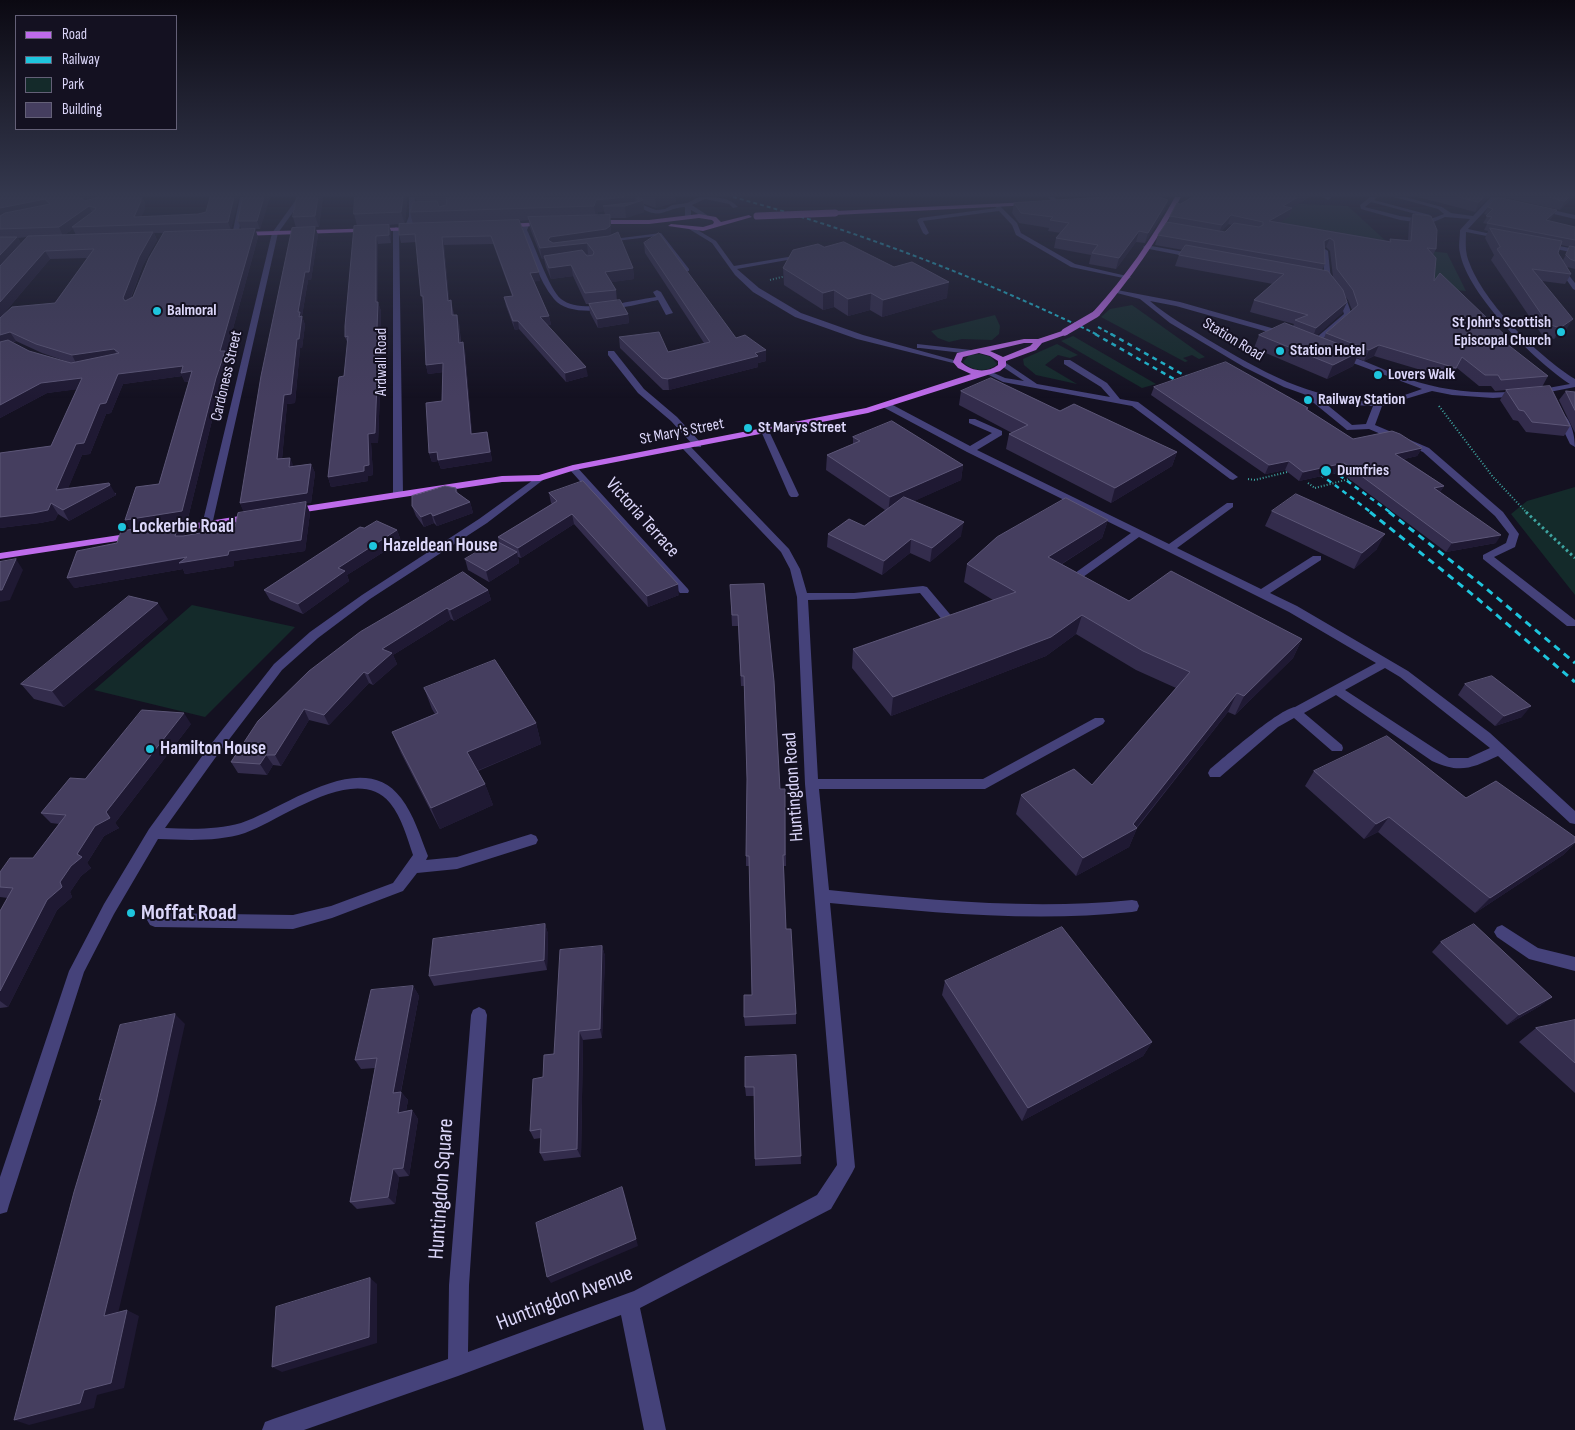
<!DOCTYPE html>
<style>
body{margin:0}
#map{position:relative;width:1575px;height:1430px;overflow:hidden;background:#141121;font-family:"Sofia Sans Condensed",sans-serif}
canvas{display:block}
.legend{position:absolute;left:15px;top:15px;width:162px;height:115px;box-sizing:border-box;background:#141121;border:1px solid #646077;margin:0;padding:6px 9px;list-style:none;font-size:15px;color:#dbd6f9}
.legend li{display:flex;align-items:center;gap:10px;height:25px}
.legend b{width:25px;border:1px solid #646077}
</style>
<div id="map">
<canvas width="1575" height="1430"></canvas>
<ul class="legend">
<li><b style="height:6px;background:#be6beb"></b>Road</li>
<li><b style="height:6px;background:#1ec5dd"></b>Railway</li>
<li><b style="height:14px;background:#142a2a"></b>Park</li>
<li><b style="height:14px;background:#453e5f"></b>Building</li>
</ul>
</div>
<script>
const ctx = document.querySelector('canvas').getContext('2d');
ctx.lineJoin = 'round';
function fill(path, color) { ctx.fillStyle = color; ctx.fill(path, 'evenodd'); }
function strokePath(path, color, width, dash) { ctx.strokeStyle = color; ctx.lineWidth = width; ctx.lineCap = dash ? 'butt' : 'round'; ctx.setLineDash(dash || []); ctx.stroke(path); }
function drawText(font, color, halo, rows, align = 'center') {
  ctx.font = font + ' "Sofia Sans Condensed",sans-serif'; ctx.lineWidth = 4; ctx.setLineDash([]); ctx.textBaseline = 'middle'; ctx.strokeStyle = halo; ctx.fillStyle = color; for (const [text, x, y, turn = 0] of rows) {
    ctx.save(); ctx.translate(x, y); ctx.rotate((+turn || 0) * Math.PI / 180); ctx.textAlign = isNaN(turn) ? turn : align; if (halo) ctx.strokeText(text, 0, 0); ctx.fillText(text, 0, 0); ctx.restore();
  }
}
fill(new Path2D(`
 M 1192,197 L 1234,197 L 1259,202 L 1348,206 L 1387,242 L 1386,246 L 1447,253 L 1466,291 L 1385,284 L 1368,247 L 1187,206 Z
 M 1132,305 L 1205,357 L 1199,359 L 1192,355 L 1183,358 L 1188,361 L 1185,362 L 1101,317 L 1110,309 Z
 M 995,315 L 1000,326 L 999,334 L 992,340 L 962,339 L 949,342 L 938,338 L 931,331 Z
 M 1073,336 L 1156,384 L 1142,388 L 1061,341 Z
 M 1057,344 L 1078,355 L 1070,358 L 1058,355 L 1045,365 L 1077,384 L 1036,375 L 1024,365 L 1023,359 Z
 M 980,354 L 991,357 L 997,364 C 988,373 971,371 963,362 L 969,355 Z
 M 1575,487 L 1575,595 L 1511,514 L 1527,501 Z
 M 192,605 L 295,627 L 205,717 L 94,690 Z`), '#142a2a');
strokePath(new Path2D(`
 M 770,280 L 786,276
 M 1439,406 L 1493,477 L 1527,513
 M 1248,479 L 1255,480 L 1291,471
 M 1308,483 L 1315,488`), '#3ea5a1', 2, [1, 2]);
strokePath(new Path2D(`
 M 1526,512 L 1575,558`), '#3ea5a1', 3, [2.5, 3]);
fill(new Path2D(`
 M 240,197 L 246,197 L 238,235 L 235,237 L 232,235 Z
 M 298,197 L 304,197 L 278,233 L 212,525 L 207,528 L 203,527 L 202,525 L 272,233 Z
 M 409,197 L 415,197 C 415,209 417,224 407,231 L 404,229 L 409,216 Z
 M 699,197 C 712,197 729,196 738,207 L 733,208 L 729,204 L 705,199 L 692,205 L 707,215 L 707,217 L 703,217 L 691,210 L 691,217 L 688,219 L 685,217 L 685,207 C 666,208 660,221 640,207 L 643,205 L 656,210 L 665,209 L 672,205 L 687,203 Z
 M 1048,197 L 1054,197 L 1059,203 L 1054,204 Z
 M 1323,197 L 1331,197 L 1331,198 L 1328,200 Z
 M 1370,197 L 1377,197 L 1374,200 L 1430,215 L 1427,217 L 1371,202 L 1365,207 L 1400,216 L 1428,220 L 1444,214 L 1438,209 L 1394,197 L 1405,197 L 1442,207 L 1451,213 L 1473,216 L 1491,197 L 1498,197 L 1468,229 L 1505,237 L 1502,239 L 1466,232 C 1466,240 1465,248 1467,256 C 1480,300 1537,355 1575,379 L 1575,387 L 1534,395 L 1493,398 L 1452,395 L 1432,391 L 1382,406 L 1375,425 L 1429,448 L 1503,512 L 1519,534 L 1515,547 L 1494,557 L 1575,620 L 1575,626 L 1567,626 L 1483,559 L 1483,555 L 1506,543 L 1509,534 L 1495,516 L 1423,452 L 1369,429 L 1347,430 L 1309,399 L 1309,396 L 1284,387 L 1244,367 L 1170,323 L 1140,299 L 1113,292 L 1117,290 L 1180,302 L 1289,333 L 1290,335 L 1286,337 L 1176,306 L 1150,301 C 1167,316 1188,327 1207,339 C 1259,370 1312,401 1374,401 C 1391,401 1407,394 1422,389 L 1337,357 L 1336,355 L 1340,353 C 1363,359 1385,371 1408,379 C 1461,397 1516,395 1570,384 C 1535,361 1468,295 1460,253 C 1458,246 1460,238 1460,230 L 1470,219 L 1445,217 L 1429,224 L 1400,220 L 1361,209 L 1360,205 ZM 1320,399 L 1352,405 L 1373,406 L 1366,424 L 1352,425 Z
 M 998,204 L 1017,223 L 1021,233 L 1075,264 L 1131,277 L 1128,279 L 1071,267 L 1016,235 L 1012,225 L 999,211 L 923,221 L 929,233 L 926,235 L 923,233 L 917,220 L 920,218 L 996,208 L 995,206 Z
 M 1539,207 L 1575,215 L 1575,219 L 1537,210 Z
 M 524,224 L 529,225 L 527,230 C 535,246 549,289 561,299 C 581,315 633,300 656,297 L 653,292 L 657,290 L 661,292 L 673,313 L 666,315 L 658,300 C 634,305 572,322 554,299 C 538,280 531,252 521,230 Z
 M 691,226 L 716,241 L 734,266 L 806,254 L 807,255 L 804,257 L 737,269 L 759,288 L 801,313 L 863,335 L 961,362 L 957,364 L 857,339 L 795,317 L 753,292 L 735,275 L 712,243 L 689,229 Z
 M 396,227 L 399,229 L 403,494 L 398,497 L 393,494 L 393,229 Z
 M 661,233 L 689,269 L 689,271 L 685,271 L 657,236 L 616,241 L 613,239 Z
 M 1544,243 L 1575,249 L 1575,253 L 1542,246 L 1542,244 Z
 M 1146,245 L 1195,254 L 1198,256 L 1195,258 L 1144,248 L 1143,247 Z
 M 1325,249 L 1328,251 L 1331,280 L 1347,301 L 1352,315 L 1313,347 L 1310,347 L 1310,343 L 1344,314 L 1340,301 L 1325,280 L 1322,251 Z
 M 1560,264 L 1575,283 L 1575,290 L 1573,289 L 1557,266 Z
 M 917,344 L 971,350 L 975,352 L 971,354 L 920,348 L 917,348 Z
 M 608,351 L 614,351 L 644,389 L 677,417 L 701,443 L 701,447 L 695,447 L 671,421 L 638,393 L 608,355 Z
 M 1064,360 L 1070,360 L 1107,383 L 1120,399 L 1138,402 L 1238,477 L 1233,480 L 1230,479 L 1132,406 L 1003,382 L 983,372 L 987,370 L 1005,378 L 1024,381 L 1000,365 L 1000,361 L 1003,361 L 1037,384 L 1110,397 L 1101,387 L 1064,364 Z
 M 883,403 L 889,403 L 970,446 L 992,433 L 969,423 L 969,419 L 975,419 L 1002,431 L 1002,435 L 977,450 L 1169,544 L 1227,503 L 1233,503 L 1233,507 L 1177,548 L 1261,589 L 1313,556 L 1321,556 L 1321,560 L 1270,593 L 1297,606 L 1408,671 L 1490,733 L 1575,811 L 1575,824 L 1570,823 L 1498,756 C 1472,768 1460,774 1432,761 L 1336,695 L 1304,713 L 1342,745 L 1343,748 L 1342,751 L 1332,751 L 1294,718 L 1278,727 L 1220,777 L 1210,777 L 1208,773 L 1210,769 C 1226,756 1279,709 1295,707 L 1376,663 L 1289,612 L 1139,537 L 1076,582 L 1068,582 L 1067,580 L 1068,578 L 1131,533 L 967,452 L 883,407 ZM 1385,668 L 1400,677 L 1490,748 L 1468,758 L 1449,758 L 1345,690 Z
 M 1560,412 C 1571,417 1575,436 1575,447 L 1570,444 L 1556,415 Z
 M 762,429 L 769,431 L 799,495 L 797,497 L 791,497 L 789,495 L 761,431 Z
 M 686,444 L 689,445 L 789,549 L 800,569 L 807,593 L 854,593 L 923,586 L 927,587 L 954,619 L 948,623 L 944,622 L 920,593 L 854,599 L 808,600 L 818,779 L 983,779 L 1095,718 L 1103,718 L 1105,721 L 1103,724 L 985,789 L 819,789 L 829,890 C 930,900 1030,910 1132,900 L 1137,901 L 1139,906 L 1137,911 L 1132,912 C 1030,923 931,912 830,903 L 855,1167 L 852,1173 L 831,1209 L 640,1308 L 666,1430 L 644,1430 L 621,1315 L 458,1376 L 304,1430 L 262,1430 L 265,1422 L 273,1419 L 448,1359 L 449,1285 L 471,1015 L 473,1010 L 479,1007 L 485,1010 L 487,1015 L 469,1285 L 468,1352 L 634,1291 L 817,1195 L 837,1165 L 805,784 L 797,597 L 790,569 L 781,552 L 683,449 L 683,445 Z
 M 573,465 L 576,466 L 688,589 L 689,591 L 688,593 L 680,593 L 570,470 L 568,468 Z
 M 540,475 L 545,478 L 543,480 L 487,523 L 370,599 L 318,638 L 282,670 L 218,754 L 165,828 C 190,829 217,830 241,823 C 284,809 362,746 401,798 C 414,815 420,836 428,856 L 426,860 L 457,857 L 531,834 L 536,836 L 538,840 L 536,844 L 457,869 L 417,873 L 403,891 L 332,918 L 293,929 L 155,927 L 150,925 L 147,920 L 150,915 L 155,913 L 293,915 L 331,906 L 393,883 L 413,855 C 407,838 402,818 390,803 C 356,762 282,820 245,833 C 217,842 187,840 158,839 L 114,914 L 84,972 L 9,1205 L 7,1212 L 0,1214 L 0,1177 L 69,971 L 104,904 L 149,829 L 208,748 L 274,664 L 310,632 L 362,595 L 479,519 Z
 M 1502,925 L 1538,948 L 1575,957 L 1575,971 L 1529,959 L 1497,937 L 1494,932 L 1497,927 Z`), '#45427a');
fill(new Path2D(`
 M 1175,197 L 1181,197 C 1158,240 1130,279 1099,316 L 1093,316 L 1093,312 C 1125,277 1152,239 1175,197 Z
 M 1030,202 L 1032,205 L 835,215 L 832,213 L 835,211 Z
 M 699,214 L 716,217 L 721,222 L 749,215 L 752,217 L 703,231 L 668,226 L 671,224 L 703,227 L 713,224 L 714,222 L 712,220 L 699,218 L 649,224 L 593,224 L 590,222 L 593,220 L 649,220 Z
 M 546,222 L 548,225 L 503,228 L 500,226 L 503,224 Z
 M 416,227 L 418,230 L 241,236 L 238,234 L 241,232 Z
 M 1065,330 L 1069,332 L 1068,334 L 1042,343 L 1036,350 L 1006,361 L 1006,366 L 1000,371 L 868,413 L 575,470 L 540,481 L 502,482 L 292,514 L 287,511 L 292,508 L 502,476 L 539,475 L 573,465 L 866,408 L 971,374 L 958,368 L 953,362 L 957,353 L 1024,339 L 1038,339 ZM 1024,343 L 1033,343 L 1030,346 L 1003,357 L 990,351 ZM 979,353 L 990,356 L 998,361 L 998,365 C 986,374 971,371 961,362 L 963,357 Z
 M 252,514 L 256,515 L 256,519 L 166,534 L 161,531 L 166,528 Z
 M 133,533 L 138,536 L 137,538 L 0,559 L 0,553 Z`), '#be6beb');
strokePath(new Path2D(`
 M 733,197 C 859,231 980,278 1098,335
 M 1098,327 L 1113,335`), '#1ec5dd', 2, [4, 3]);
strokePath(new Path2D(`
 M 1095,334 L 1186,386
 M 1111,334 L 1198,383
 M 1324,464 L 1391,513
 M 1312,468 L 1372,513`), '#1ec5dd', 2.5, [5, 4.5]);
strokePath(new Path2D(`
 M 1370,512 L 1478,599 L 1575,682
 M 1389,512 L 1483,586 L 1575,663`), '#1ec5dd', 3, [7, 5.5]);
strokePath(new Path2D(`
 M 1315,488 L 1353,478`), '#3ea5a1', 2, [1, 2]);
strokePath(new Path2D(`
 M 757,216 L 835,213
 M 1065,332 L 1096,314`), '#be6beb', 7);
fill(new Path2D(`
 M 0,197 L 142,197 L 145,203 L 145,209 L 141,217 L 198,214 L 206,212 L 239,197 L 231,229 L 241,229 L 238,221 L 270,197 L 260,229 L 255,229 L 258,237 L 226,354 L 230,360 L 220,388 L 187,522 L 180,523 L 185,532 L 184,536 L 235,527 L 244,512 L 240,503 L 296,228 L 293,217 L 323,197 L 319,227 L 315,227 L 318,235 L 311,280 L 308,280 L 302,316 L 305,325 L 302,348 L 300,348 L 295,403 L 287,404 L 282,459 L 293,466 L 311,464 L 315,473 L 311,503 L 306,503 L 310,513 L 305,551 L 234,561 L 234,566 L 185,574 L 183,569 L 74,588 L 130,529 L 125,520 L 159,484 L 189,382 L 185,382 L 182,376 L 123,384 L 111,413 L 106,414 L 90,454 L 82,455 L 68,488 L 116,493 L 116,495 L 69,521 L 58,514 L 55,520 L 40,523 L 0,528 L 0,453 L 51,446 L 77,389 L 47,393 L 0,418 L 0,318 L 55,303 L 87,258 L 50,259 L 0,318 ZM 73,229 L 76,235 L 64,235 ZM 154,233 L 163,233 L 133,297 L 131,298 L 143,265 L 157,240 ZM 27,237 L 21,244 L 18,238 ZM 16,341 L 42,353 L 71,363 L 29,351 L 12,343 Z
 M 415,197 L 547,197 L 547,198 L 568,197 L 675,197 L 676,202 L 656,208 L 644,204 L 644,212 L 626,218 L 610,218 L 611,235 L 633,268 L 634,279 L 611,282 L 616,290 L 617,301 L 628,314 L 629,323 L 598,328 L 590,313 L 589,304 L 586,304 L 573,276 L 551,279 L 546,267 L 544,259 L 542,259 L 530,228 L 529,220 L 519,221 L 540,281 L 534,281 L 549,316 L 551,325 L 547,325 L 588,376 L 566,382 L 519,329 L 515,330 L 506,306 L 504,297 L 512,296 L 493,244 L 444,245 L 449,300 L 451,300 L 454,315 L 459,323 L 461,342 L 465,351 L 472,434 L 489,441 L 492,461 L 441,469 L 438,461 L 432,462 L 429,453 L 442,401 L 443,372 L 428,374 L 426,365 L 423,305 L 416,242 L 401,243 L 399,235 L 399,224 L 389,225 L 391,232 L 391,243 L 378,244 L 378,303 L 381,311 L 380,337 L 383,364 L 381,365 L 378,443 L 371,443 L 373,475 L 368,476 L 368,481 L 331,487 L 328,477 L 344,376 L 348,344 L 345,337 L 357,226 L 354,214 L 407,202 L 405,224 L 413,224 L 410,212 L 416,202 ZM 604,211 L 605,215 L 597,216 L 598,212 Z
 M 1309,197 L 1292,208 L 1289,217 L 1279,222 L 1389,241 L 1390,239 L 1408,240 L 1409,223 L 1413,214 L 1436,249 L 1433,255 L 1434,281 L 1511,341 L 1509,346 L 1548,376 L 1542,387 L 1570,426 L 1564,436 L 1526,432 L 1518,421 L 1513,420 L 1500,400 L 1506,390 L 1517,389 L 1495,391 L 1491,386 L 1479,386 L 1457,368 L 1451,379 L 1374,356 L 1364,361 L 1357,358 L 1353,366 L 1327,379 L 1254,348 L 1259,335 L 1293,326 L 1294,324 L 1250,312 L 1254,300 L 1273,284 L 1175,266 L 1179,255 L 1183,250 L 1155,245 L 1158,235 L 1168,223 L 1170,216 L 1180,204 ZM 1228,224 L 1232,225 L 1225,232 L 1221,232 ZM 1326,247 L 1330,251 L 1333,277 L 1322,270 L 1325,264 L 1324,249 ZM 1344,295 L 1348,300 L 1352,310 L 1326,333 L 1324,338 L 1317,335 L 1342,313 L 1347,302 Z
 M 1418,197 L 1489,197 L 1475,212 Z
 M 1502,197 L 1573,197 L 1560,210 Z
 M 1014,203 L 1165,210 L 1145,243 L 1136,242 L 1116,269 L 1089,264 L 1091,255 L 1054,248 L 1056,238 L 1061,233 L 1048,231 L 1049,228 L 1019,223 L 1012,213 Z
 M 1488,207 L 1553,216 L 1549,221 L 1575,227 L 1575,269 L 1567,267 L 1571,274 L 1565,284 L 1542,281 L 1566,330 L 1554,339 L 1542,335 L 1491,260 L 1494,255 L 1485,238 L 1488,231 L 1484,230 L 1487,224 L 1483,223 L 1488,215 L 1484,214 ZM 1561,245 L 1570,247 L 1563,260 L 1558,253 Z
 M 644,243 L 736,338 L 766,361 L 758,363 L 758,367 L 669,390 L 663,390 L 620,348 L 619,337 L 668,352 L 704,343 L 645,253 Z
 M 824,247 L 947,298 L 882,317 L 870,310 L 848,316 L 834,307 L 823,310 L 784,285 L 783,268 Z
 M 1154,387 L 1308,408 L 1308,410 L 1353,439 L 1422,448 L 1417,456 L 1404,459 L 1444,486 L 1440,492 L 1496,543 L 1446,552 L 1340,472 L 1299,481 L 1285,470 L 1265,474 L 1151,395 Z
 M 961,391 L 1060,411 L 1177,452 L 1172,466 L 1111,503 L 1006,449 L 1009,434 L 1012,433 L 959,405 Z
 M 1566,391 L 1575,392 L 1575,433 L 1559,400 Z
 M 853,437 L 963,465 L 961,480 L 914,501 L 961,536 L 930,562 L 910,553 L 882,575 L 827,547 L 828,534 L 864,526 L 885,510 L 826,470 L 827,455 L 853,444 Z
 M 456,488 L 458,493 L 470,502 L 473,513 L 437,526 L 434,523 L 424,527 L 416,516 L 412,506 Z
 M 549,493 L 679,595 L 648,607 L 574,524 L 521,558 L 518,557 L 519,563 L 489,582 L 468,570 L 465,559 L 499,543 L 498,537 L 552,504 L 551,503 Z
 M 1272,511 L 1377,549 L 1354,569 L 1265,526 Z
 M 1108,520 L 1102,538 L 1062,564 L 1129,601 L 1302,639 L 1293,658 L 1235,715 L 1228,712 L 1137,828 L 1129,847 L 1076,876 L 1016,814 L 1021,795 L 1092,785 L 1176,688 L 1136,670 L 1076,634 L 1046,656 L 891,716 L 852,668 L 853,649 L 993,600 L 964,582 L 967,564 Z
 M 364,528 L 397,530 L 401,541 L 347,575 L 349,581 L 303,614 L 270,600 L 264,590 Z
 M 764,584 L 780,789 L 785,789 L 786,866 L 784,866 L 786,929 L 796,1014 L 796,1024 L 745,1026 L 744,1017 L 752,995 L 749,866 L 746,866 L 746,856 L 747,779 L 744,686 L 741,686 L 738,626 L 732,626 L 730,585 Z
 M 488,590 L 491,600 L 454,621 L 451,619 L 393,655 L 397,664 L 373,685 L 369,683 L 329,725 L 309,720 L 281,766 L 273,765 L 267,775 L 238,773 L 231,762 L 309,671 Z
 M 168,619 L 64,707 L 34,699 L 21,684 Z
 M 1465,684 L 1522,717 L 1495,726 L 1458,695 Z
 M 424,688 L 536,723 L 541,744 L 478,771 L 485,784 L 493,805 L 440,829 L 401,753 L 392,732 L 435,714 L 432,709 Z
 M 191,724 L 115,823 L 119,828 L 104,836 L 87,863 L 91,868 L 81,876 L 70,892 L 72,897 L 57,910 L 8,1007 L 0,1008 L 0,911 L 8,898 L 0,897 L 0,872 L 33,858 L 59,824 L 51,823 L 41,813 L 85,779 Z
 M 1314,771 L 1466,798 L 1575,837 L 1575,843 L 1563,855 L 1475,913 L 1378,832 L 1364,839 L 1305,786 Z
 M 545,924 L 548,934 L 547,970 L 434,986 L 429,976 Z
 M 1441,942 L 1552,997 L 1540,1006 L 1507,1025 L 1432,952 Z
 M 602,946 L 605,956 L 602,1038 L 583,1040 L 581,1157 L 544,1161 L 540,1153 L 541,1138 L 534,1139 L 530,1131 L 543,1077 Z
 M 945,981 L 1152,1042 L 1143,1056 L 1022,1121 L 942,995 Z
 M 413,986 L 419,996 L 401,1092 L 408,1100 L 406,1111 L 412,1110 L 418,1119 L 409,1176 L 399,1177 L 395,1204 L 357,1209 L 350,1202 L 375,1068 L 361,1069 L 355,1060 Z
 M 1575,1020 L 1575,1093 L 1519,1042 L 1536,1028 Z
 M 796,1055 L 801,1164 L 755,1166 L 754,1096 L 746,1096 L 745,1087 Z`), '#332c4c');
fill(new Path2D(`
 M 80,197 L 107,197 L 84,205 Z
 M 141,197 L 142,197 L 145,203 L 145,209 L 137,225 L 134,217 Z
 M 234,197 L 239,197 L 231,230 L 228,222 Z
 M 264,197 L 270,197 L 260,229 L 257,221 Z
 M 318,197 L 323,197 L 319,227 L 315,216 Z
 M 403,197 L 406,197 L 407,202 L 405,224 L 401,212 Z
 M 624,197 L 635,197 L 636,202 L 638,202 L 637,197 L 641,197 L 642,200 L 643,200 L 644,212 L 626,218 L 625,206 L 603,206 L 604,211 L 598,212 L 596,218 L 594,206 L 596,200 Z
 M 655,197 L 675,197 L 676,202 L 656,208 Z
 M 1298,197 L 1309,197 L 1289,210 L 1292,208 L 1289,217 L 1266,230 L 1269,221 L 1283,206 Z
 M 1484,197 L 1489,197 L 1475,212 L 1479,202 Z
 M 1569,197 L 1573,197 L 1560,210 L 1565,201 Z
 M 45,199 L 50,207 L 0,220 L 0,208 Z
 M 1168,200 L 1165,210 L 1145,243 L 1148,233 Z
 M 89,206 L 93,214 L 72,227 L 73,229 L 63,236 L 59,227 Z
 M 1557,210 L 1553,216 L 1542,227 L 1546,220 Z
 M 610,215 L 611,226 L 611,237 L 587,243 L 588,254 L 545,259 L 544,256 L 544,259 L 542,259 L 540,248 L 550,237 Z
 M 1231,215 L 1228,224 L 1219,234 L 1222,225 Z
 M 389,225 L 391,232 L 391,243 L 389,235 Z
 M 315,227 L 318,235 L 311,280 L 308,280 L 302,316 L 305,325 L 302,348 L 300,348 L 295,403 L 287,404 L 281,469 L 277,459 L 284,395 L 305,272 Z
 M 255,229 L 258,237 L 226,354 L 230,360 L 220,388 L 187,522 L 180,523 L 185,532 L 181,547 L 131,531 L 125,520 L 182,511 L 220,351 Z
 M 1139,231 L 1136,242 L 1116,269 L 1119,258 Z
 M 153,232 L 157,240 L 143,265 L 127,307 L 123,298 L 139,257 Z
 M 376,236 L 378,244 L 378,303 L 381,311 L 380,337 L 383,364 L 381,365 L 378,443 L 371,443 L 373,475 L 368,476 L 368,481 L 331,487 L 328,477 L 364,466 L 378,356 L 376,302 Z
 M 17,237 L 22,245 L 0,269 L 0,255 Z
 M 442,237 L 444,245 L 450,309 L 448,301 Z
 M 1330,238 L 1326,247 L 1320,251 L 1324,241 Z
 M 45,251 L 50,259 L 0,318 L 0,302 Z
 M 571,265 L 573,276 L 551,279 L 549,268 Z
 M 633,268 L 634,279 L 607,283 L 605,272 Z
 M 539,272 L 540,281 L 532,282 L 530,273 Z
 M 949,282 L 947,298 L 882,317 L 883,300 Z
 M 834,290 L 834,307 L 823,310 L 823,293 Z
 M 871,293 L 870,310 L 848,316 L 848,299 Z
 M 1347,302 L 1342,313 L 1312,340 L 1316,328 Z
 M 628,314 L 629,323 L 598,328 L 597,319 Z
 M 457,315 L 459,323 L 461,351 L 459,343 Z
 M 549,316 L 551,325 L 541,326 L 540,317 Z
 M 1573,319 L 1566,330 L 1554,339 L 1560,328 Z
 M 513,321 L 518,321 L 519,329 L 515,330 Z
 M 10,332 L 16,341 L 0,346 L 0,335 Z
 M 463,342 L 465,351 L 473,444 L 471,434 Z
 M 1379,345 L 1374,356 L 1364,361 L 1369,350 Z
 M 114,349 L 119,358 L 77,365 L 72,355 Z
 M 766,350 L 766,361 L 758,363 L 758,367 L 669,390 L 668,379 Z
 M 1359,352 L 1353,366 L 1327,379 L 1333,365 Z
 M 443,363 L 445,372 L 428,374 L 426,365 Z
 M 183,366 L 192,371 L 197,381 L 185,382 L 182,376 L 123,384 L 111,413 L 106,414 L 90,454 L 82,455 L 63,501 L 56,490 L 76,444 L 118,374 Z
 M 586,367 L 588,376 L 566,382 L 565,373 Z
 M 82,378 L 88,388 L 47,393 L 0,418 L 0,405 L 41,383 Z
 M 487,432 L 492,461 L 441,469 L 438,461 L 432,462 L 429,453 Z
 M 1422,448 L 1417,456 L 1391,462 L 1395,454 Z
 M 1177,452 L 1172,466 L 1111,503 L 1115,488 Z
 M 290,458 L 294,467 L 289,467 Z
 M 1289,461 L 1285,470 L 1265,474 L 1269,465 Z
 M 1344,463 L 1340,472 L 1299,481 L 1303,472 Z
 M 311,464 L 315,473 L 311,503 L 306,503 L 310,513 L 305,551 L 234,561 L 234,566 L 185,574 L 183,569 L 74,588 L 67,578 L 229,551 L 244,513 L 240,503 Z
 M 963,465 L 961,480 L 888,513 L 890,497 Z
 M 109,483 L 116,495 L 69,521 L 63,510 Z
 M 1444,486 L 1439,494 L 1434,488 Z
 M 470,502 L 473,513 L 437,526 L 433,516 Z
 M 51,503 L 58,514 L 55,520 L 40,523 L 0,528 L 0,517 Z
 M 431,513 L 434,523 L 424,527 L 421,517 Z
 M 572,514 L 574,524 L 521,558 L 518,548 Z
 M 1108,520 L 1102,538 L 1044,575 L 1048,557 Z
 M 964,522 L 961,536 L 930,562 L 932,548 Z
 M 397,530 L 401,541 L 347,575 L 349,581 L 303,614 L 298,604 L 338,568 Z
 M 1385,534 L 1377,549 L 1354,569 L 1362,553 Z
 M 1501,535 L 1496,543 L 1446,552 L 1452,543 Z
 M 911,539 L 910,553 L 882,575 L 884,561 Z
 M 517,552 L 519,563 L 489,582 L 486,571 Z
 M 16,559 L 23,570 L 10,600 L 0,602 L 0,590 Z
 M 678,584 L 679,595 L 648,607 L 647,596 Z
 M 488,590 L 491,600 L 454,621 L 450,610 Z
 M 158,603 L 168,619 L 64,707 L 52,691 Z
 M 447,608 L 451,619 L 393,655 L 397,664 L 373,685 L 368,674 L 382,649 Z
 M 1082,615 L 1076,634 L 1046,656 L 891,716 L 893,697 Z
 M 1302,639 L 1293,658 L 1235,715 L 1244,696 Z
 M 364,672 L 369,683 L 329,725 L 324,715 Z
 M 1237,693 L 1228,712 L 1136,828 L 1137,828 L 1129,847 L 1076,876 L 1083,858 L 1133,824 Z
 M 1531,706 L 1522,717 L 1495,726 L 1504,716 Z
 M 304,709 L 309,720 L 281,766 L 275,755 Z
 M 184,713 L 191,724 L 115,823 L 119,828 L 104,836 L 87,863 L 91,868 L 81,876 L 70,892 L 72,897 L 57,910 L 8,1007 L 0,1001 L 0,991 L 47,900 L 60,882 L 95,826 Z
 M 536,723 L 541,744 L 474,772 L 467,752 Z
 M 266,755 L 273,765 L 267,775 L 260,764 Z
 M 485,784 L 493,805 L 440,829 L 431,808 Z
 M 1389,817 L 1378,832 L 1364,839 L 1376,824 Z
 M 1575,842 L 1575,843 L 1563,855 L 1475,913 L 1490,898 Z
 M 545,924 L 548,934 L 547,970 L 544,960 Z
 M 602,946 L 605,956 L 602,1038 L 600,1029 Z
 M 413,986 L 419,996 L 399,1101 L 393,1093 Z
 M 1552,997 L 1540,1006 L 1507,1025 L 1519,1015 Z
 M 175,1014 L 185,1024 L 166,1110 L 116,1322 L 104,1316 Z
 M 579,1031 L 583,1040 L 581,1157 L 577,1149 Z
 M 1152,1042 L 1143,1056 L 1022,1121 L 1028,1108 Z
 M 401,1092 L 408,1100 L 404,1121 L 398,1113 Z
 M 412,1110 L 418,1119 L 409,1176 L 403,1168 Z
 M 393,1169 L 399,1177 L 395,1204 L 388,1197 Z
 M 622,1187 L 625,1194 L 638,1246 L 551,1283 L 547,1277 Z
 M 370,1278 L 377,1284 L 377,1343 L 282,1372 L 272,1367 Z
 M 127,1310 L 139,1316 L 124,1388 L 97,1395 L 94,1408 L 29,1425 L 14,1420 L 84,1390 Z`), '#1f1933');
const building = new Path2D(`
 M 0,197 L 80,197 L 85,201 L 98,197 L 141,197 L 141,201 L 134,217 L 198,214 L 206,212 L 210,197 L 234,197 L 228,222 L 72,227 L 95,210 L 96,208 L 89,206 L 59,227 L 0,229 L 0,216 L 5,213 L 50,204 L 45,199 L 0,208 Z
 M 243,197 L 264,197 L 257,221 L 238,221 Z
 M 297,197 L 318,197 L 315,216 L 293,217 Z
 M 355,197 L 403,197 L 401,212 L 354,214 Z
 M 447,197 L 543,197 L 542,198 L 568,197 L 624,197 L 596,200 L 594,206 L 410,212 L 413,202 L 437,201 L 439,207 L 446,205 Z
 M 636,197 L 639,197 L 643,200 L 625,206 L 603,206 L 636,202 L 638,200 Z
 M 1105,197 L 1159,197 L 1168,200 L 1148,233 L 1139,231 L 1119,258 L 1092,253 L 1098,245 L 1056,238 L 1069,223 L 1050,220 L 1053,217 L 1021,213 L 1014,203 Z
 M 1193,197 L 1298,197 L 1283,206 L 1292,208 L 1269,221 L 1391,242 L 1390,239 L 1411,241 L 1413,214 L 1431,216 L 1437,230 L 1436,249 L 1427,248 L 1436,258 L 1434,281 L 1440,273 L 1511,341 L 1502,340 L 1548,376 L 1501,380 L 1498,375 L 1485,375 L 1462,357 L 1456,368 L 1379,345 L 1369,350 L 1326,333 L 1358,305 L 1353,290 L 1337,269 L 1334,241 L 1330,238 L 1324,241 L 1325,264 L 1158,235 L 1167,222 L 1225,232 L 1234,223 L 1259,227 L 1263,225 L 1263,222 L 1231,215 L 1222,225 L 1170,216 L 1177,203 L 1180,204 Z
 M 1459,197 L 1484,197 L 1479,202 Z
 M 1497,197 L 1557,210 L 1546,220 L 1575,227 L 1575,240 L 1487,223 L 1492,217 L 1486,216 L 1493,209 L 1488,207 Z
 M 1549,197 L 1569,197 L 1565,201 Z
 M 610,215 L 610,226 L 606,229 L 550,237 L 548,240 L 553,243 L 609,236 L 618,232 L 633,268 L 605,272 L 616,290 L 585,293 L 571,265 L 549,268 L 544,256 L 582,250 L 587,256 L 593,255 L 594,252 L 587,243 L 540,248 L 528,217 Z
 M 519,220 L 539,272 L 530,273 L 549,316 L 540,317 L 586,367 L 565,373 L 518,321 L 513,321 L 504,297 L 513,296 L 491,236 L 442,237 L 448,301 L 451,300 L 452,315 L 457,315 L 459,343 L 463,342 L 471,434 L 487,432 L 490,452 L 438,460 L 437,452 L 429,453 L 426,403 L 442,401 L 443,363 L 426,365 L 423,296 L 421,296 L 415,234 L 399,235 L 399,224 Z
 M 389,225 L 389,235 L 376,236 L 376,302 L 378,302 L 377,329 L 380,355 L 378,356 L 375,433 L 368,434 L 369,465 L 364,466 L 364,471 L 328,477 L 339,377 L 344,376 L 348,336 L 345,337 L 345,326 L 354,226 Z
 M 315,227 L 309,272 L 305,272 L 298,312 L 300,312 L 299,317 L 302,316 L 299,339 L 297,339 L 291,394 L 284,395 L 277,459 L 290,458 L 289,467 L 311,464 L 307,493 L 240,503 L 261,376 L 292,228 Z
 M 1490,228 L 1562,241 L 1558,253 L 1571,274 L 1532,269 L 1573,319 L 1560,328 L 1548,324 L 1497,249 L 1500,247 Z
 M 255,229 L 220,351 L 225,351 L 216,378 L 182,511 L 125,520 L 136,487 L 159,484 L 192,371 L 181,373 L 183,366 L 118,374 L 106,403 L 100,404 L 84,443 L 76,444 L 56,490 L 109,483 L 110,485 L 63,510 L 51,503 L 48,510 L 33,513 L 0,517 L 0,453 L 51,446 L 82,378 L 41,383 L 0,405 L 0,342 L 8,340 L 29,351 L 71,363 L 119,353 L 114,349 L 72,355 L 36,344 L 10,332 L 0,335 L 0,318 L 12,307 L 55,303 L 94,249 L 45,251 L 0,302 L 0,266 L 28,236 L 153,232 L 139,257 L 123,298 L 125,301 L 133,297 L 149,258 L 164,232 Z
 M 659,233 L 736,338 L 745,335 L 766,350 L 755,353 L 758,356 L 668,379 L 662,378 L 619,337 L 659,332 L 668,352 L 710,342 L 644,243 Z
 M 0,237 L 17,237 L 0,255 Z
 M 844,242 L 894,267 L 912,262 L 949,282 L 883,300 L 871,293 L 848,299 L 834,290 L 823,293 L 783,268 L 793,250 L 818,244 L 824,247 Z
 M 1186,245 L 1328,271 L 1343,290 L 1347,302 L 1316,328 L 1295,320 L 1308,315 L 1254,300 L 1284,274 L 1179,255 Z
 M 1570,246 L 1575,247 L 1575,261 L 1570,259 L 1566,255 Z
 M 620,300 L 628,314 L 597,319 L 589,304 Z
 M 1285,323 L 1359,352 L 1333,365 L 1259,335 Z
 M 1226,362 L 1308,408 L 1306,409 L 1353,439 L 1392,431 L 1400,434 L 1422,448 L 1395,454 L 1444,486 L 1434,488 L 1501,535 L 1452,543 L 1344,463 L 1303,472 L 1289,461 L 1269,465 L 1154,387 Z
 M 991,378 L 1060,411 L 1074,404 L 1177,452 L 1115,488 L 1009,434 L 1028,425 L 961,391 Z
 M 1550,386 L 1570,426 L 1532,422 L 1524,411 L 1519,410 L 1506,390 Z
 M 1566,391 L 1575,392 L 1575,410 Z
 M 892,421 L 963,465 L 890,497 L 827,455 L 860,441 L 853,437 Z
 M 583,481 L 678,584 L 647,596 L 572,514 L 518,548 L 498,537 L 557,501 L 549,493 Z
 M 445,486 L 456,488 L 456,492 L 470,502 L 433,516 L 431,513 L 421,517 L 412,506 L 412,496 Z
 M 1296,494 L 1385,534 L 1362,553 L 1272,511 Z
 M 904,497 L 964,522 L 932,548 L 911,539 L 884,561 L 828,534 L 849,519 L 864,526 Z
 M 1066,498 L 1108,520 L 1048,557 L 1129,601 L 1171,571 L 1302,639 L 1244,696 L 1237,693 L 1133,824 L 1137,828 L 1083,858 L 1021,795 L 1074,769 L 1092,785 L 1190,672 L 1143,651 L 1082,615 L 1051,637 L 893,697 L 853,649 L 1016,592 L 967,564 L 997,537 Z
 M 306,502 L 301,540 L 229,551 L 228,555 L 179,563 L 187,557 L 67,578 L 77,551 L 117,543 L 121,531 L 179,522 L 175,536 L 183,536 L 235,527 L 238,513 Z
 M 377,521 L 397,530 L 338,568 L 345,571 L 298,604 L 264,590 L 360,527 L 364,528 Z
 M 496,541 L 517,552 L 486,571 L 465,559 Z
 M 16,559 L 2,590 L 0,590 L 0,562 Z
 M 463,572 L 488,590 L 450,610 L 447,608 L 382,649 L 392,653 L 368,674 L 364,672 L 324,715 L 304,709 L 275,755 L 266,755 L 260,764 L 231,762 L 258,721 L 309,671 L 360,632 Z
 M 764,584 L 774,681 L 780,789 L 785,789 L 785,855 L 783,855 L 786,929 L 791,929 L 796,1014 L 744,1017 L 744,995 L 752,995 L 749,856 L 746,856 L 747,779 L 744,676 L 741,676 L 738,615 L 732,615 L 730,585 Z
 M 129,596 L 158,603 L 52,691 L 21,684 Z
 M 495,660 L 536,723 L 467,752 L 485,784 L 431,808 L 392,732 L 438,713 L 424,688 Z
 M 1492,676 L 1531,706 L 1504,716 L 1465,684 Z
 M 142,710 L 184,713 L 106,812 L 110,818 L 95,826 L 77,854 L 82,857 L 71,866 L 60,882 L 62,887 L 47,900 L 0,991 L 0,911 L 13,888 L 0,887 L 0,872 L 10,858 L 33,858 L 66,815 L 41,813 L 70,778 L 85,779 Z
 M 1387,736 L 1466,798 L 1496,781 L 1575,837 L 1575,842 L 1490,898 L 1389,817 L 1376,824 L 1314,771 Z
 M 545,924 L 544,960 L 429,976 L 433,939 Z
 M 1474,924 L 1552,997 L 1519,1015 L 1441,942 Z
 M 1062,927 L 1152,1042 L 1028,1108 L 945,981 Z
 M 602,946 L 600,1029 L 579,1031 L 577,1149 L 540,1153 L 541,1129 L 530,1131 L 533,1079 L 543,1077 L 544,1055 L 554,1054 L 560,950 Z
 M 413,986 L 393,1093 L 401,1092 L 398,1113 L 412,1110 L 403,1168 L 393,1169 L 388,1197 L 350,1202 L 377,1058 L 355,1060 L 371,990 Z
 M 175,1014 L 156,1102 L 104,1316 L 127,1310 L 111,1383 L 84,1390 L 80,1403 L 14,1420 L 74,1192 L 102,1099 L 99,1100 L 120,1025 Z
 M 1575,1020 L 1575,1063 L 1536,1028 Z
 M 796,1055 L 801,1156 L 755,1159 L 754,1087 L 745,1087 L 745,1057 Z
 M 622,1187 L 636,1239 L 547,1277 L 536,1223 Z
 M 370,1278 L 369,1337 L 272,1367 L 276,1307 Z`);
fill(building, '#453e5f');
strokePath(building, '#5c5677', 1);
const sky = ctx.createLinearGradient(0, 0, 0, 398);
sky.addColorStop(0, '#0b0912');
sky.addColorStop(0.49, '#34384e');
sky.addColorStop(1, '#34384e00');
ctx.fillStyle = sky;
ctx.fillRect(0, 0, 1575, 398);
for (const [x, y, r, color] of [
 [157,311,5,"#1ec5dd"],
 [1561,332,5,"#1ec5dd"],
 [1280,351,5,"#1ec5dd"],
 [1378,375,5,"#1ec5dd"],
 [1308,400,5,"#1ec5dd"],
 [748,428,5,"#1ec5dd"],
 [1326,471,6,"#1ec5dd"],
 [122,527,5,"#1ec5dd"],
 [373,546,5,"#1ec5dd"],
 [150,749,5,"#1ec5dd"],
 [131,913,5,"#1ec5dd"]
]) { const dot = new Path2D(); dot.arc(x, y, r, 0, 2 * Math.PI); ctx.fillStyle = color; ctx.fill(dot); strokePath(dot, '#141121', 2); }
drawText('bold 16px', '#dbd6f9', '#141121', [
 ["Balmoral",167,311],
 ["St John's Scottish",1551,323,"right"],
 ["Episcopal Church",1551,341,"right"],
 ["Station Hotel",1290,351],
 ["Lovers Walk",1388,375],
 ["Railway Station",1318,400],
 ["St Marys Street",758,428],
 ["Dumfries",1337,471]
], 'left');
drawText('16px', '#dbd6f9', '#141121', [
 ["Station Road",1233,340,31],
 ["Ardwall Road",382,362,-90],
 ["Cardoness Street",227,376,-77],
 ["St Mary's Street",682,432,-11]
]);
drawText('19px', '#dbd6f9', '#141121', [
 ["Victoria Terrace",642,518,48],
 ["Huntingdon Road",794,787,-94]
]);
drawText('bold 19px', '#dbd6f9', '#141121', [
 ["Lockerbie Road",132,527],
 ["Hazeldean House",383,546],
 ["Hamilton House",160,749]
], 'left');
drawText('bold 22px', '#dbd6f9', '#141121', [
 ["Moffat Road",141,913]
], 'left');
drawText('22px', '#dbd6f9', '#141121', [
 ["Huntingdon Square",442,1189,-86],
 ["Huntingdon Avenue",565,1299,-21]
]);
</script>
